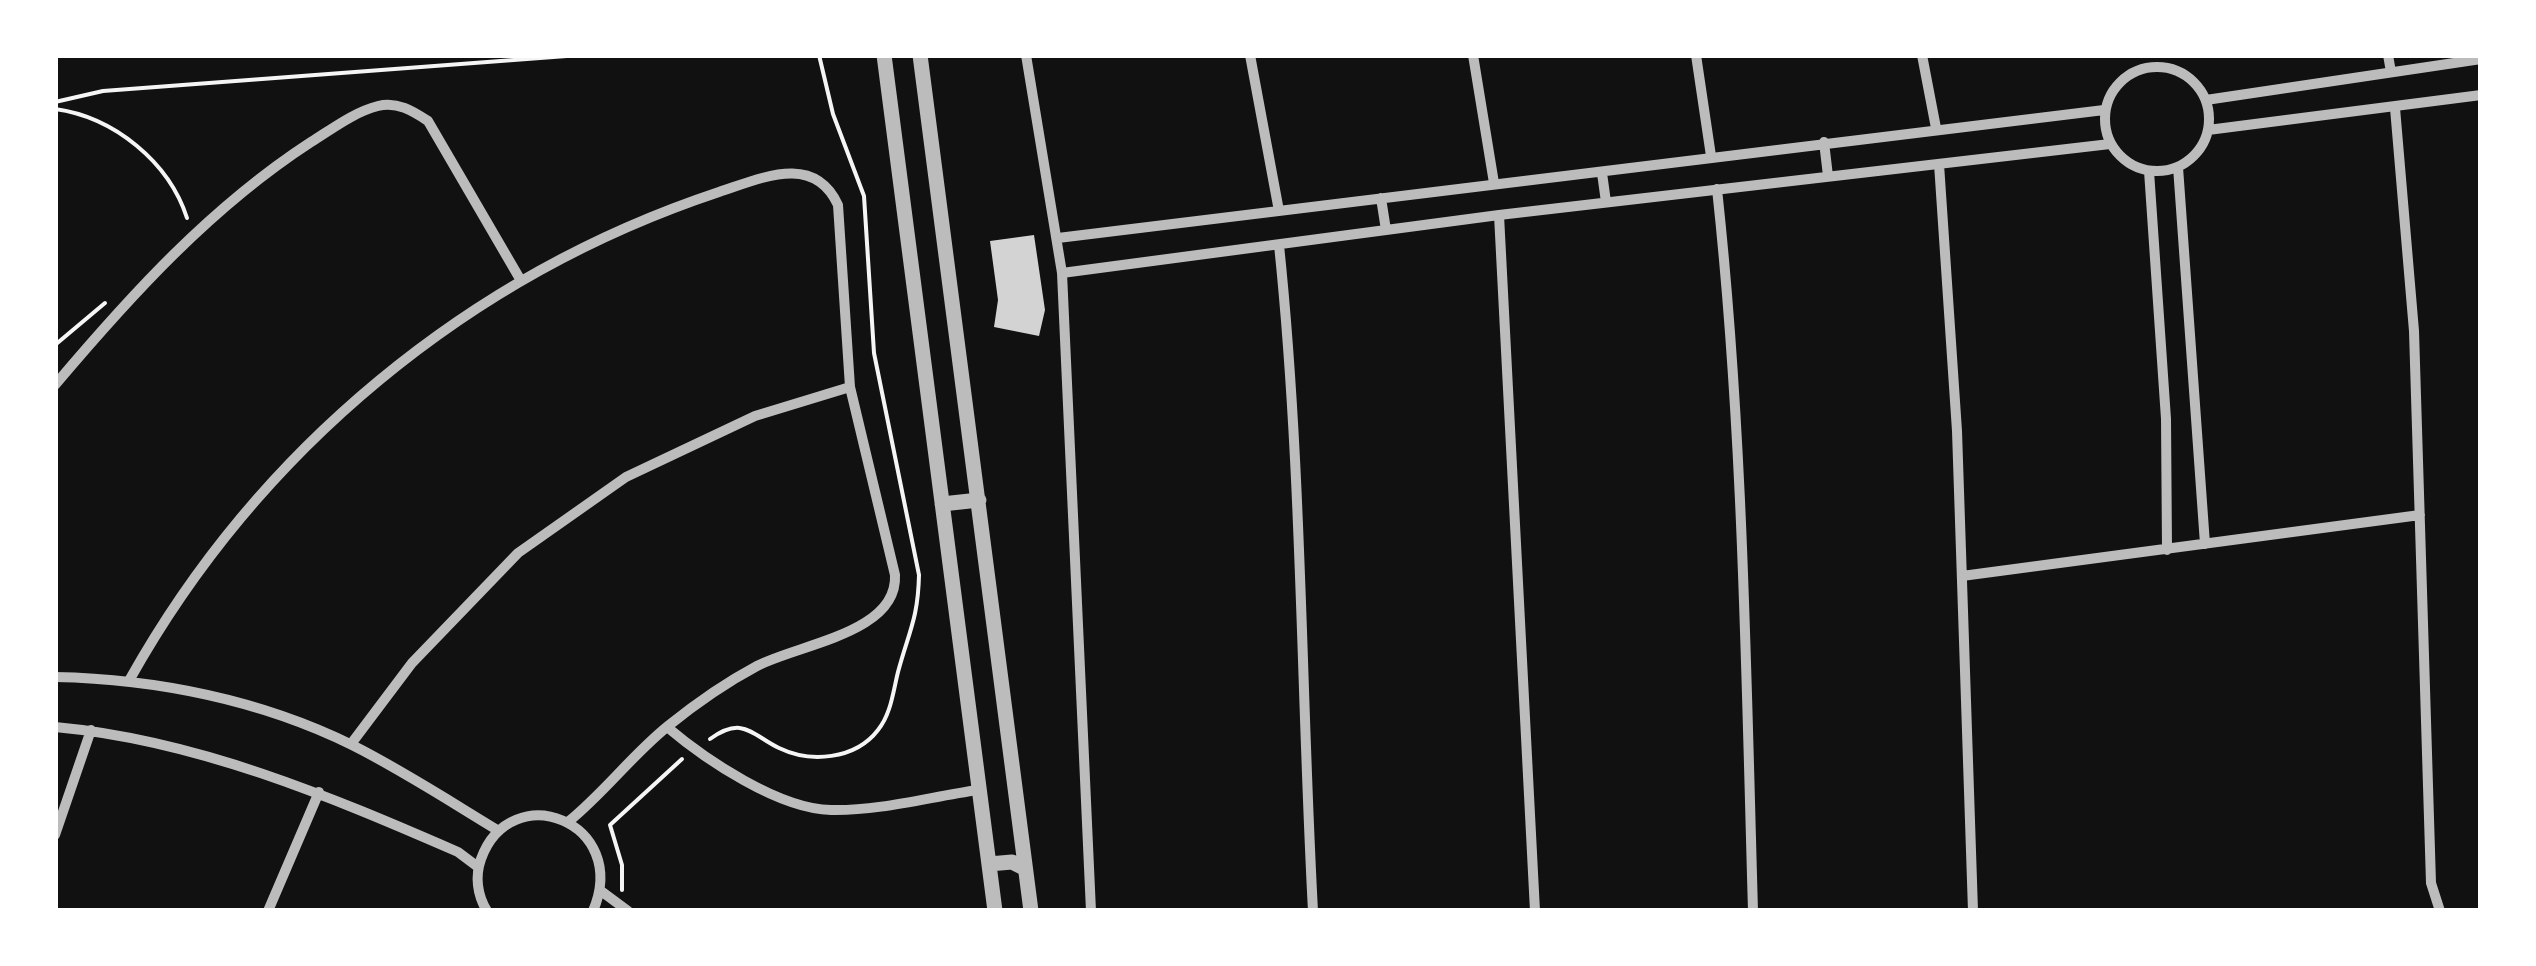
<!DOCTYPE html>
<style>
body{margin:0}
#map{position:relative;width:2536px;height:966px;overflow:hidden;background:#111;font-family:"Noto Sans",sans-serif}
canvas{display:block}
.frame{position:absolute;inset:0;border:58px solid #fff;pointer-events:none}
</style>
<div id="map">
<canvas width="2536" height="966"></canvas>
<div class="frame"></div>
</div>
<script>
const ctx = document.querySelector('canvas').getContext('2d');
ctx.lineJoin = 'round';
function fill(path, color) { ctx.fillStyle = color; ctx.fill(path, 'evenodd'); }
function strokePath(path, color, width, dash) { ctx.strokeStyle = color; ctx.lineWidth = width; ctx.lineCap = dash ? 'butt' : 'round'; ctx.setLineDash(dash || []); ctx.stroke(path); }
fill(new Path2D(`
 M 1034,235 L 1045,310 L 1039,336 L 994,327 L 998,300 L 990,241 Z`), '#d3d3d3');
strokePath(new Path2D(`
 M 55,102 L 103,91 L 580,55
 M 55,109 C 114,117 169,162 187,218
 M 55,345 L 105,303
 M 710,739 C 743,715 752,735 779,748 C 810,763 855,760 878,730 C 891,714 893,692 898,672 C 909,631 918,619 919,575 L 874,353 L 864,196 L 833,114 L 819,55
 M 622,890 L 622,865 L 610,825 L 682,759`), '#f5f5f5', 4);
strokePath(new Path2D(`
 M 1026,55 L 1062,273 L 1091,911
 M 1250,55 L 1279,211
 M 1473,55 L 1494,183
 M 1696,55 L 1711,156
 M 1922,55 L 1936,128
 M 2388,55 L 2391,72
 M2105 119a52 52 0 1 1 104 0a52 52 0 1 1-104 0Z
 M 2206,100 L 2481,59
 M 2395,108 L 2414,331 L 2431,883 L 2440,911
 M 2208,130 L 2481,95
 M 1824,142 L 1828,176
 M 1939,164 L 1957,431 L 1973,911
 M 2178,167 L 2205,544
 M 2149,171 L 2166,419 L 2167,550
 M 1602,173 L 1606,202
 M 1717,189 C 1743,429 1746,670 1753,911
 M 1381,198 L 1386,230
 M 1499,215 L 1535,911
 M 1058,238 L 2104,110
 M 1279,245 C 1302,466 1301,689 1313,911
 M 1062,273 L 1499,215 L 2110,144
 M 55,385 C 131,295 211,207 311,142 C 332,129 354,112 378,106 C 397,101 413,111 428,121 L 520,279
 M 1962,576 L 2420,515
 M 55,677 C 156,679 261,700 352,745 C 402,770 451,802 499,831
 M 130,679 C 259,449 469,275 719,192 C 762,178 814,153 838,205 L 850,387 L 895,575 C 898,633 799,644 757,666 C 727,682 694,705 668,726 C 632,755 604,793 568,822
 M 55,727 C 197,740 329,796 458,852 L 478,867
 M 667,727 C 706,760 779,809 831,810 C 880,811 929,797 978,790
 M 351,744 L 412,663 L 518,553 L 626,477 L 755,416 L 850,387
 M 55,835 L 91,730
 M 601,891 L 628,911
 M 268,911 L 319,792
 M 487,911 C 477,895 475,876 481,859 C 511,776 631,822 593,911`), '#bcbcbc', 10);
strokePath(new Path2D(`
 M 884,55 L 995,911
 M 920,55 L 1031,911
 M 942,504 L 979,500
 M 989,864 L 1012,862 L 1024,868`), '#bcbcbc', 15);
</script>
